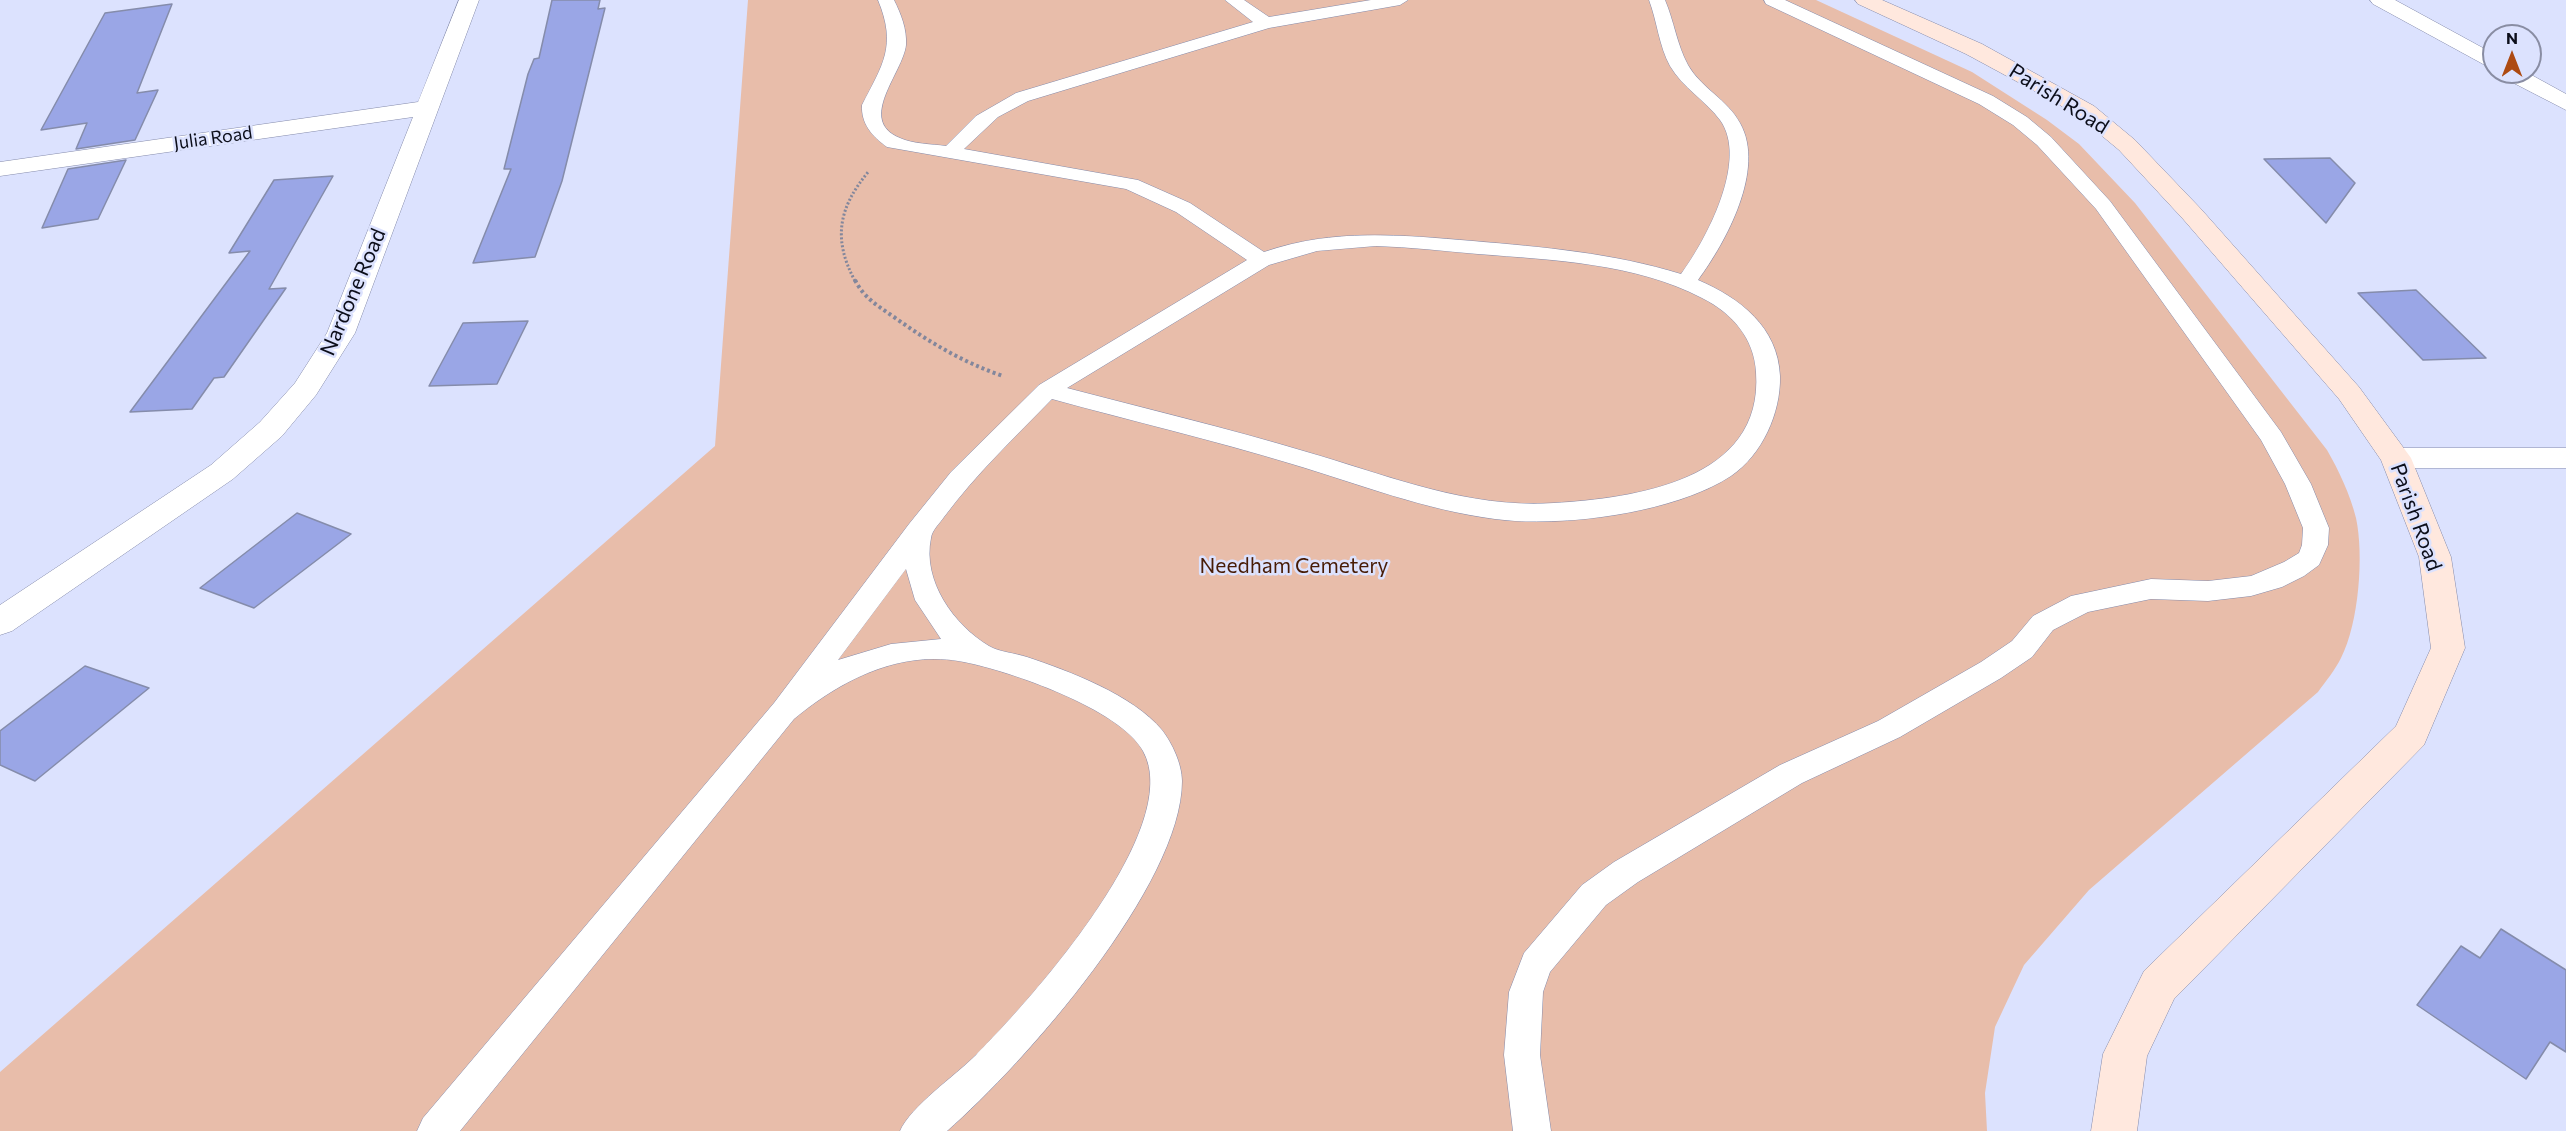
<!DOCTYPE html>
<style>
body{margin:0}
#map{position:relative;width:2566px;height:1131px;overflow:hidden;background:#dce2fe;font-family:Commissioner,sans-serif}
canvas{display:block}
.north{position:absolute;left:2482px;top:24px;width:60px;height:60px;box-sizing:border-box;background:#dce2fe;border:2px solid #898da3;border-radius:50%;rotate:0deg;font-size:16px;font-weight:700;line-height:24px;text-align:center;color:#0c0e1a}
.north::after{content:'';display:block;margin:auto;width:21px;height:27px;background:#ad4a12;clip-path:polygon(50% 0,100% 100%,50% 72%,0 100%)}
</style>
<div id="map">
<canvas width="2566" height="1131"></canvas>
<div class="north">N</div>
</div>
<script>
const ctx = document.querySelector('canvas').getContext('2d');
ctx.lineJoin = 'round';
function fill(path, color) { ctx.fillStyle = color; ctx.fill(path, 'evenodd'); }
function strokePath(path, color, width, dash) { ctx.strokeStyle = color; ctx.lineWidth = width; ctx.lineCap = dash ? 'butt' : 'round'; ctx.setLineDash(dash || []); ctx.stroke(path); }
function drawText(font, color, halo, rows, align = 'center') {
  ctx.font = font + ' Commissioner,sans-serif'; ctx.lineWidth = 5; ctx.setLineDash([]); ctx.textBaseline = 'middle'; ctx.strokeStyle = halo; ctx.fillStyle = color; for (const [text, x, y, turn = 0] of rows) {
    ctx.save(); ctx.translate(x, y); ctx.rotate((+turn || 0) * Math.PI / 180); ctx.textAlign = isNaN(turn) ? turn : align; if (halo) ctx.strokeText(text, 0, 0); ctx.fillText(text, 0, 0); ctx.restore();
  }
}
fill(new Path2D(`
 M 748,0 L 1816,0 L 1972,72 L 2047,120 L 2079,144 L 2135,203 L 2327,450 C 2339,471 2350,494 2356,518 C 2364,555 2359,623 2341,658 C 2335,670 2326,681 2318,692 L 2089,890 L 2024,965 L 1995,1027 L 1985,1093 L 1987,1131 L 0,1131 L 0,1072 L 715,446 Z`), '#e8bdaa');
const building = new Path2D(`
 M 552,0 L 600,0 L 598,9 L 605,8 L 562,181 L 535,257 L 473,263 L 511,169 L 504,169 L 528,74 L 534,59 L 539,58 Z
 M 172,4 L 137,93 L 158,90 L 135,140 L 76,149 L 87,123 L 41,130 L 105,13 Z
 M 2330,158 L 2355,183 L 2326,223 L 2264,159 Z
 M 126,160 L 98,219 L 42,228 L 68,169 Z
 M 333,176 L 269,289 L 286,288 L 224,377 L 214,378 L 192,409 L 130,412 L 250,251 L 229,253 L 274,180 Z
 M 2416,290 L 2486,358 L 2423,360 L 2358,293 Z
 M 528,321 L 497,384 L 429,386 L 463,323 Z
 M 297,513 L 351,534 L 254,608 L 200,588 Z
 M 85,666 L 149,688 L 35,781 L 0,765 L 0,731 Z
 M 2501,929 L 2566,970 L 2566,1052 L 2550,1042 L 2526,1079 L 2417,1005 L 2461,946 L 2480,958 Z`);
fill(building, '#9aa6e6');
strokePath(building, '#858cab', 1.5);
const lane = new Path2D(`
 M 878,0 L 894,0 C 901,14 907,29 906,45 C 903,73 856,120 900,138 C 913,144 932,144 946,146 L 976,116 L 1016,93 L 1253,22 L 1225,0 L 1244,0 L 1269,17 L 1371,0 L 1408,0 L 1400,5 L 1269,28 L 1028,101 L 998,117 L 964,149 L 1138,180 L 1190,203 L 1264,252 C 1333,228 1401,235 1473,241 C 1543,247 1613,253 1681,274 C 1706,240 1749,160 1720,120 C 1705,100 1683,88 1670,66 C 1659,46 1657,21 1649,0 L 1665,0 C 1674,21 1677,45 1688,65 C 1701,88 1728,100 1740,123 C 1766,169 1726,242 1698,280 C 1740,298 1778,327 1780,376 C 1781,413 1762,455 1731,476 C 1675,513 1561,528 1495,519 C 1425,510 1359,484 1292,464 C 1213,440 1132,421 1052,399 C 1015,437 976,474 944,517 C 940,523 932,530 931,538 C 922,581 954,625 989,646 C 999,652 1015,653 1027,657 C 1069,671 1133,695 1162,730 C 1172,743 1182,764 1182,781 C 1182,885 1024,1064 947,1131 L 900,1131 C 911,1106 955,1076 976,1055 C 1028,1003 1186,828 1143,751 C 1120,709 1010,671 964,662 C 901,649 841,680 794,719 L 460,1131 L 417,1131 L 423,1118 L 774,703 L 909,524 L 951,472 L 1039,385 L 1247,260 L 1176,212 L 1126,189 L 887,147 C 872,136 861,124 862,105 C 883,64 897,46 878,0 ZM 1376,246 C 1410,247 1444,251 1478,254 C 1553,260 1635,263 1702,298 C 1732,313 1754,338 1756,372 C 1764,481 1634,498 1554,503 C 1468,509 1387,475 1307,452 C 1227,428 1147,409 1067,388 L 1269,265 L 1317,251 ZM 906,569 L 915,600 L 941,639 L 891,644 L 838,660 Z
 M 1764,0 L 1785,0 L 1993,96 L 2027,117 L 2051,137 L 2110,201 L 2281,432 L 2311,484 L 2329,528 L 2328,545 L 2319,565 L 2304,576 L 2282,587 L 2251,596 L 2208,601 L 2151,599 L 2088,612 L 2053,630 L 2032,657 L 2001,678 L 1900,737 L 1802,783 L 1638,882 L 1606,905 L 1550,972 L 1543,992 L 1540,1055 L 1551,1131 L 1513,1131 L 1504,1055 L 1509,992 L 1524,953 L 1582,885 L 1614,862 L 1780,765 L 1878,721 L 1981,662 L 2012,641 L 2033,616 L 2071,596 L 2151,579 L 2208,581 L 2251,576 L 2284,562 L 2299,553 L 2302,545 L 2303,528 L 2285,484 L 2261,440 L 2096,209 L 2037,145 L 2013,125 L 1979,104 L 1766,4 Z`);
const street = new Path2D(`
 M 459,0 L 479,0 L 355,333 L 316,395 L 282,436 L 233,479 L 12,631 L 0,635 L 0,605 L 211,465 L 260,422 L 295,383 L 327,333 L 413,117 L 0,176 L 0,162 L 418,102 Z
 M 2370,0 L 2395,0 L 2494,54 L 2494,70 L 2373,4 Z
 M 2499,72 L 2526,72 L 2566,94 L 2566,110 L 2502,77 Z
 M 2396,448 L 2566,448 L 2566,468 L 2396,468 L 2385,465 L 2381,458 L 2385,451 Z`);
const secondary = new Path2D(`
 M 1855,0 L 1882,0 L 1982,44 L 2094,106 L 2135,140 L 2201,209 L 2359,387 L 2411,458 L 2451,557 L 2465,648 L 2424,745 L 2174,999 L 2147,1056 L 2137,1131 L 2091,1131 L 2103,1054 L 2144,971 L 2396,726 L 2431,648 L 2419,557 L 2381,460 L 2339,399 L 2183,219 L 2119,150 L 2078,116 L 2053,101 L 1966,54 L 1858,4 Z`);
strokePath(lane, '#858bab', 1);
strokePath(street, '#858bab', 1);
strokePath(secondary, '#858bab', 1);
strokePath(new Path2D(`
 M 855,281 C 832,238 839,207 869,171`), '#83879c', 3, [2, 2]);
strokePath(new Path2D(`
 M 855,280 C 864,298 878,306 894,317 C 929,342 962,362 1003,376`), '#83879c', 4, [3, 3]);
fill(lane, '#fff');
fill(street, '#fff');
fill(secondary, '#ffe8de');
drawText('18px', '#0c0e1a', '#dce2fe', [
 ["Julia Road",213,138,-8]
]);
drawText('21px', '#0c0e1a', '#dce2fe', [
 ["Parish Road",2059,99,32],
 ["Nardone Road",353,292,-67],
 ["Parish Road",2416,517,70]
]);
drawText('21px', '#481c06', '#dce2fe', [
 ["Needham Cemetery",1294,566]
]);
</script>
